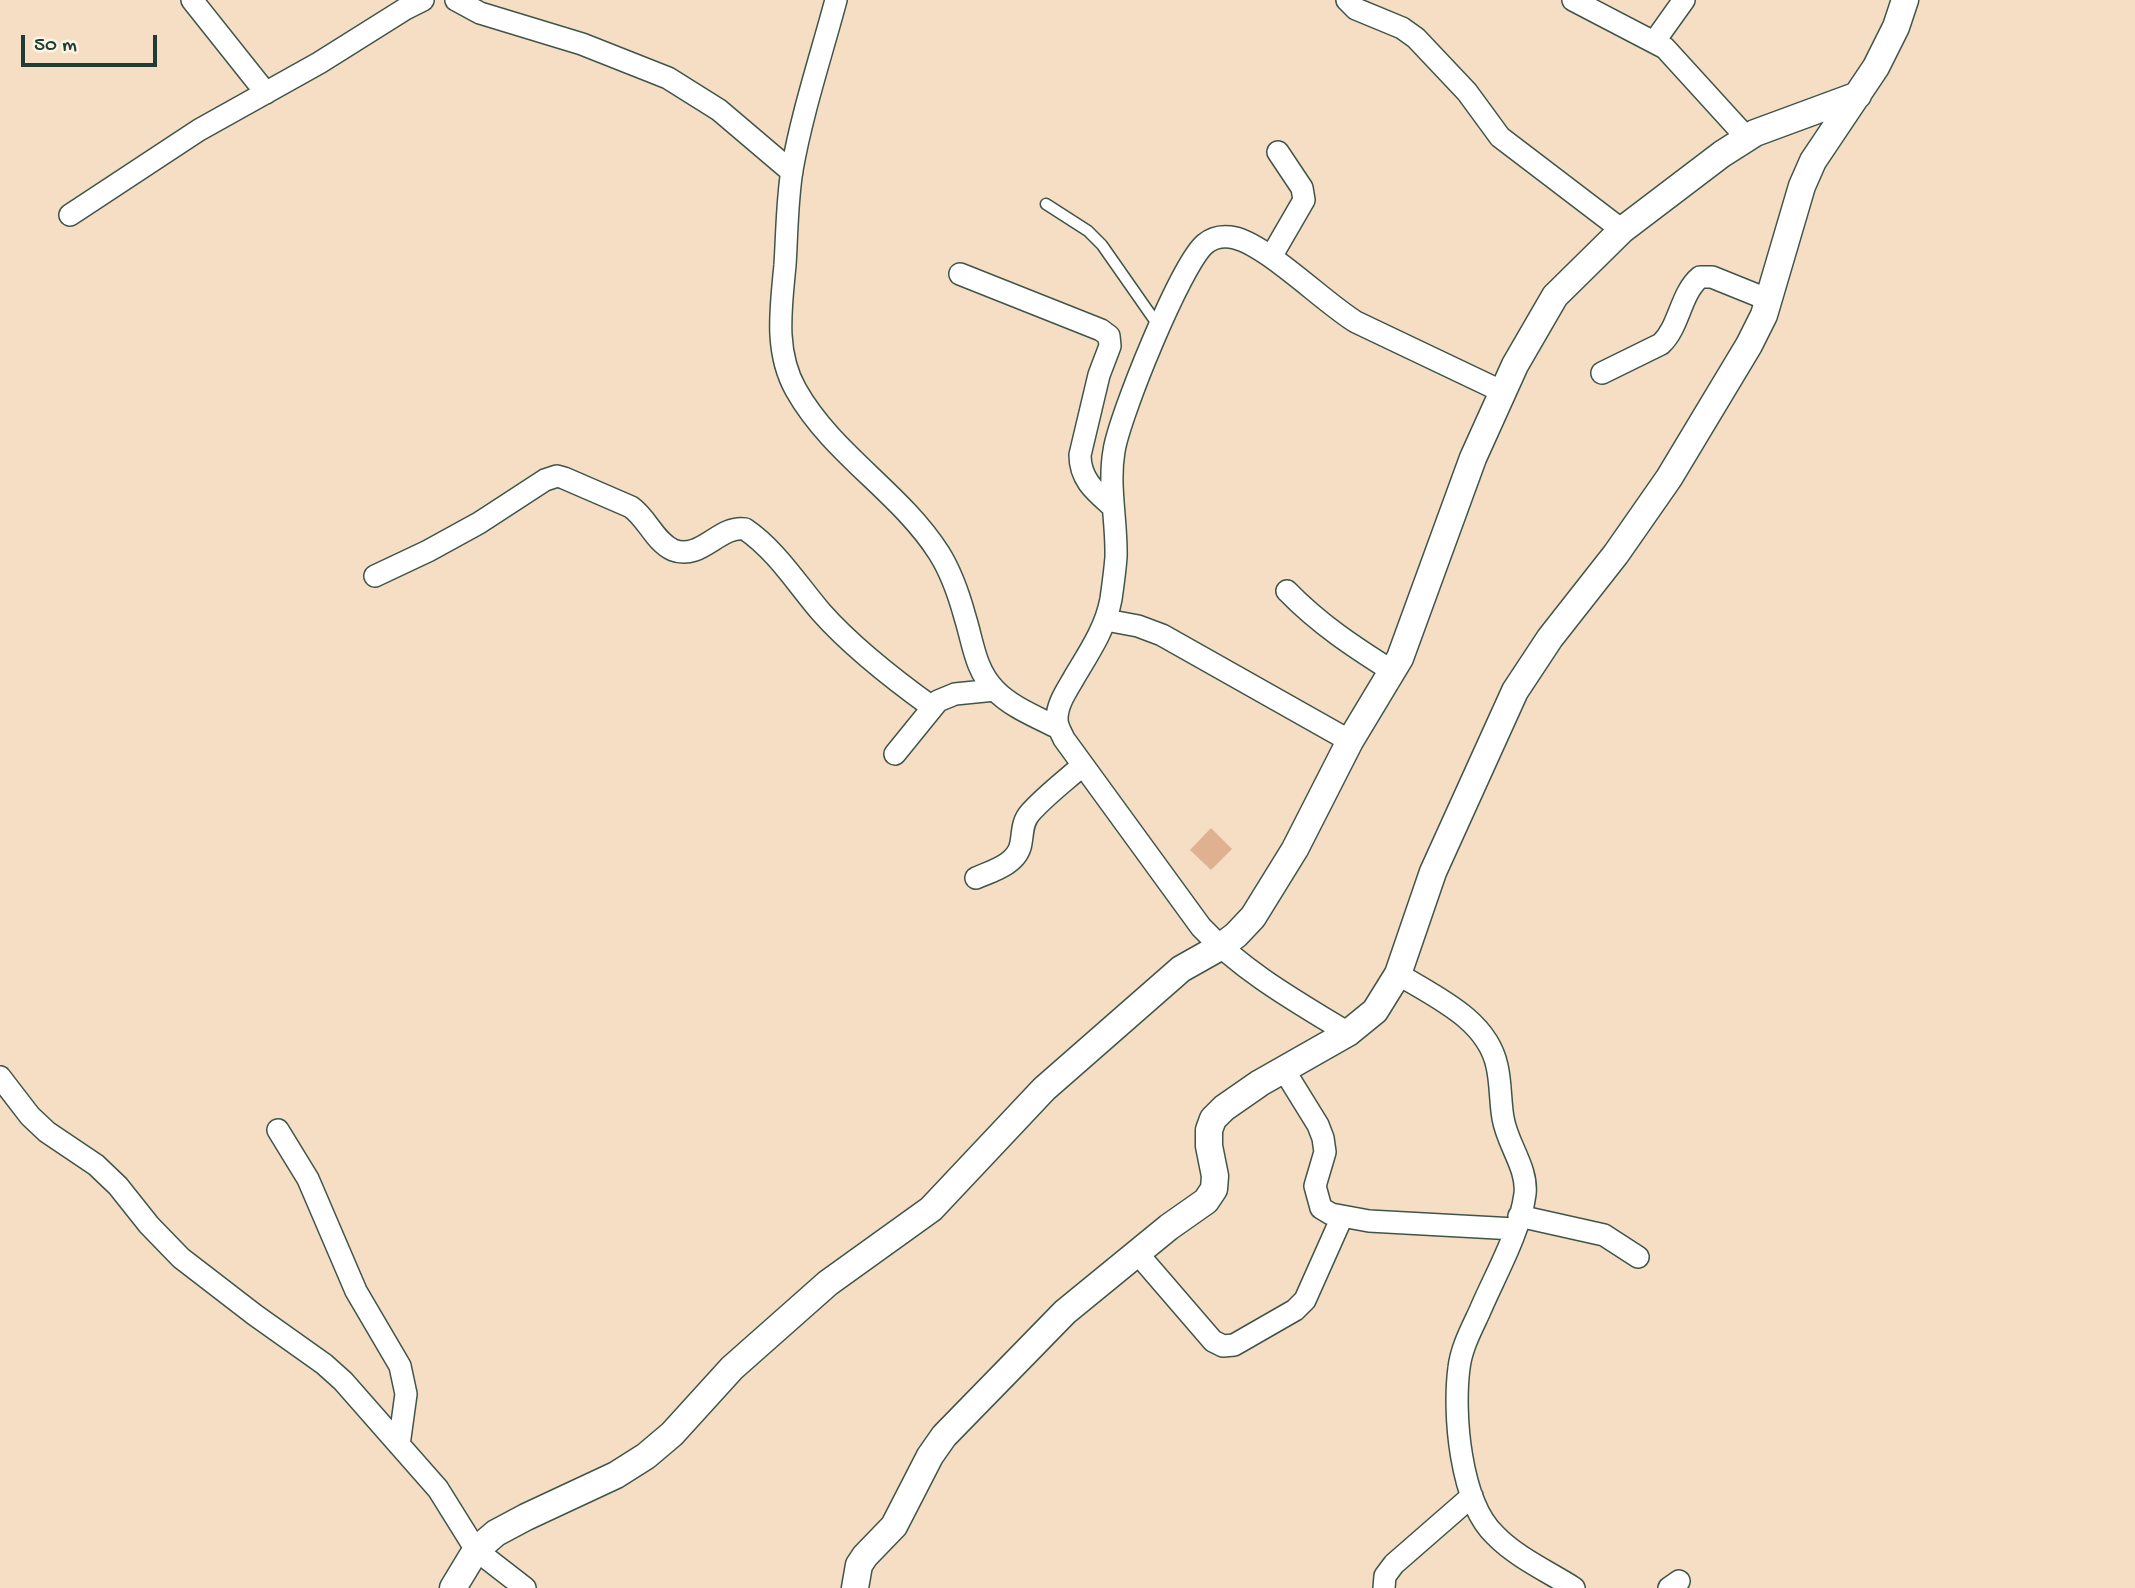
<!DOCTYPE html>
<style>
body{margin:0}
#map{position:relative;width:2135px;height:1588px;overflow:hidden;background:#f5dec3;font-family:"Gochi Hand",sans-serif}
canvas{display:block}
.scale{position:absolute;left:21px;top:35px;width:136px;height:32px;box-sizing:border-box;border:4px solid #1f3d34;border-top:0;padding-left:9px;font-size:21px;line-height:24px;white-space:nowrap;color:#1f3d34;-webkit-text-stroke:5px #fcf5e5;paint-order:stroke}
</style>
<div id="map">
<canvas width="2135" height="1588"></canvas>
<div class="scale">50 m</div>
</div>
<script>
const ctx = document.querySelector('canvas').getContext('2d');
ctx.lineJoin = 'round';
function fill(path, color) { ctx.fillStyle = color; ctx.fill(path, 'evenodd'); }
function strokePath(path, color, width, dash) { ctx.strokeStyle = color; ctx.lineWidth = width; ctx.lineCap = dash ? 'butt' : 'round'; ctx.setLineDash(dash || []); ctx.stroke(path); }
fill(new Path2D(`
 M 1211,828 L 1232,849 L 1211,870 L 1190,850 Z`), '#e0b190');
const service = new Path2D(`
 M 1046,204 L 1088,231 L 1102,245 L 1160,328`);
const minor = new Path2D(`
 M 192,0 L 266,93
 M 456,0 L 480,13 L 582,44 L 668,78 L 719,110 L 792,172
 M 836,0 C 821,56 802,113 792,170 C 787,201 787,234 785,265 C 781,308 774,351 796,390 C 832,454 900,492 939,553 C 951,572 959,595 965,617 C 973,642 975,670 995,690 C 1011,707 1037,717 1058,728
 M 1347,0 L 1356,9 L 1402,28 L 1416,38 L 1467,92 L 1500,137 L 1622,230
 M 1573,0 L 1665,48 L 1747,138
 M 1654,42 L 1684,0
 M 70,215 L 199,130 L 319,63 L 405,9 L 423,0
 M 1271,257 L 1304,200 L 1302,188 L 1278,152
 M 960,274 L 1101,330 L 1109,336 L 1110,346 L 1099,375 L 1080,455 C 1080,480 1096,492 1113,507
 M 1602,373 L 1661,344 C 1680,326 1680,294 1700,277 L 1712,277 L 1769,300
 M 375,576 L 428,551 L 479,523 L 545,480 L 557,476 L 564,478 L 631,507 C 647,518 655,542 673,550 C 701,561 719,525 745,529 C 776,550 797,584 821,612 C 853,648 893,679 932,707
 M 1287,591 C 1319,624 1354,647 1392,671
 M 1106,620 L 1138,626 L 1162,635 L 1350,741
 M 895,754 L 938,701 L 955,694 L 995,690
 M 976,878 C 992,871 1018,864 1021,843 C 1023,832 1022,822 1030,813 C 1046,795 1065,781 1083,765
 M 1398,974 C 1435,997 1487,1019 1497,1066 C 1501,1083 1500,1101 1503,1118 C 1507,1144 1528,1168 1525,1194 C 1520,1233 1494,1277 1479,1313 C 1471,1330 1461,1349 1459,1368 C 1453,1413 1460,1502 1495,1535 C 1516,1557 1549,1572 1574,1588
 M 1348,1033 C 1297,1002 1242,971 1201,927 L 1064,739 C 1061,732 1057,727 1057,719 C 1057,703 1068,689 1075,676 C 1090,651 1106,627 1111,599 C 1113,585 1115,571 1116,557 C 1117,522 1108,486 1114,451 C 1119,417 1181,264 1205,244 C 1212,238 1221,236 1230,237 C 1262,240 1324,303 1356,322 L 1503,392
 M 1284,1070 L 1318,1125 L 1323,1138 L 1325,1152 L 1315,1186 L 1321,1208 L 1331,1214 L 1369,1221 L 1515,1229
 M 0,1077 L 30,1116 L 47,1132 L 96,1165 L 118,1186 L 149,1225 L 181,1258 L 255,1315 L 324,1364 L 343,1381 L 438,1489 L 476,1550 L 525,1588
 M 278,1130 L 308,1179 L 356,1291 L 400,1366 L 406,1394 L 399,1445
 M 1519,1216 L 1604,1235 L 1638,1257
 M 1138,1254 L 1213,1341 L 1223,1346 L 1234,1345 L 1295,1310 L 1305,1300 L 1342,1217
 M 1384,1588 L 1385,1576 L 1394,1564 L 1472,1496
 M 1669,1588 L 1679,1581`);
const tertiary = new Path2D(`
 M 453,1588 L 476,1550 L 496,1533 L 526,1517 L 616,1475 L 646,1456 L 672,1434 L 732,1368 L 828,1283 L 931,1209 L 1044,1089 L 1181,969 L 1220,947 L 1236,935 L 1253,917 L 1295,849 L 1350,741 L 1400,658 L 1473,458 L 1515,365 L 1555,296 L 1622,230 L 1722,154 L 1755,133 L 1858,95
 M 855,1588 L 859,1565 L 865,1556 L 894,1526 L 930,1456 L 944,1436 L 1065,1312 L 1169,1227 L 1206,1201 L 1214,1189 L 1215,1176 L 1209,1146 L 1209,1130 L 1213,1119 L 1224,1108 L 1260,1083 L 1348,1033 L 1375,1011 L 1398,974 L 1433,872 L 1515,691 L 1550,638 L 1616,554 L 1669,478 L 1749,345 L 1764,315 L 1802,186 L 1813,161 L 1876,67 L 1896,27 L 1905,0`);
strokePath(service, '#3f5549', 13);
strokePath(minor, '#3f5549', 24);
strokePath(tertiary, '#3f5549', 29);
strokePath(service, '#fff', 10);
strokePath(minor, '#fff', 21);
strokePath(tertiary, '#fff', 26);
</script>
